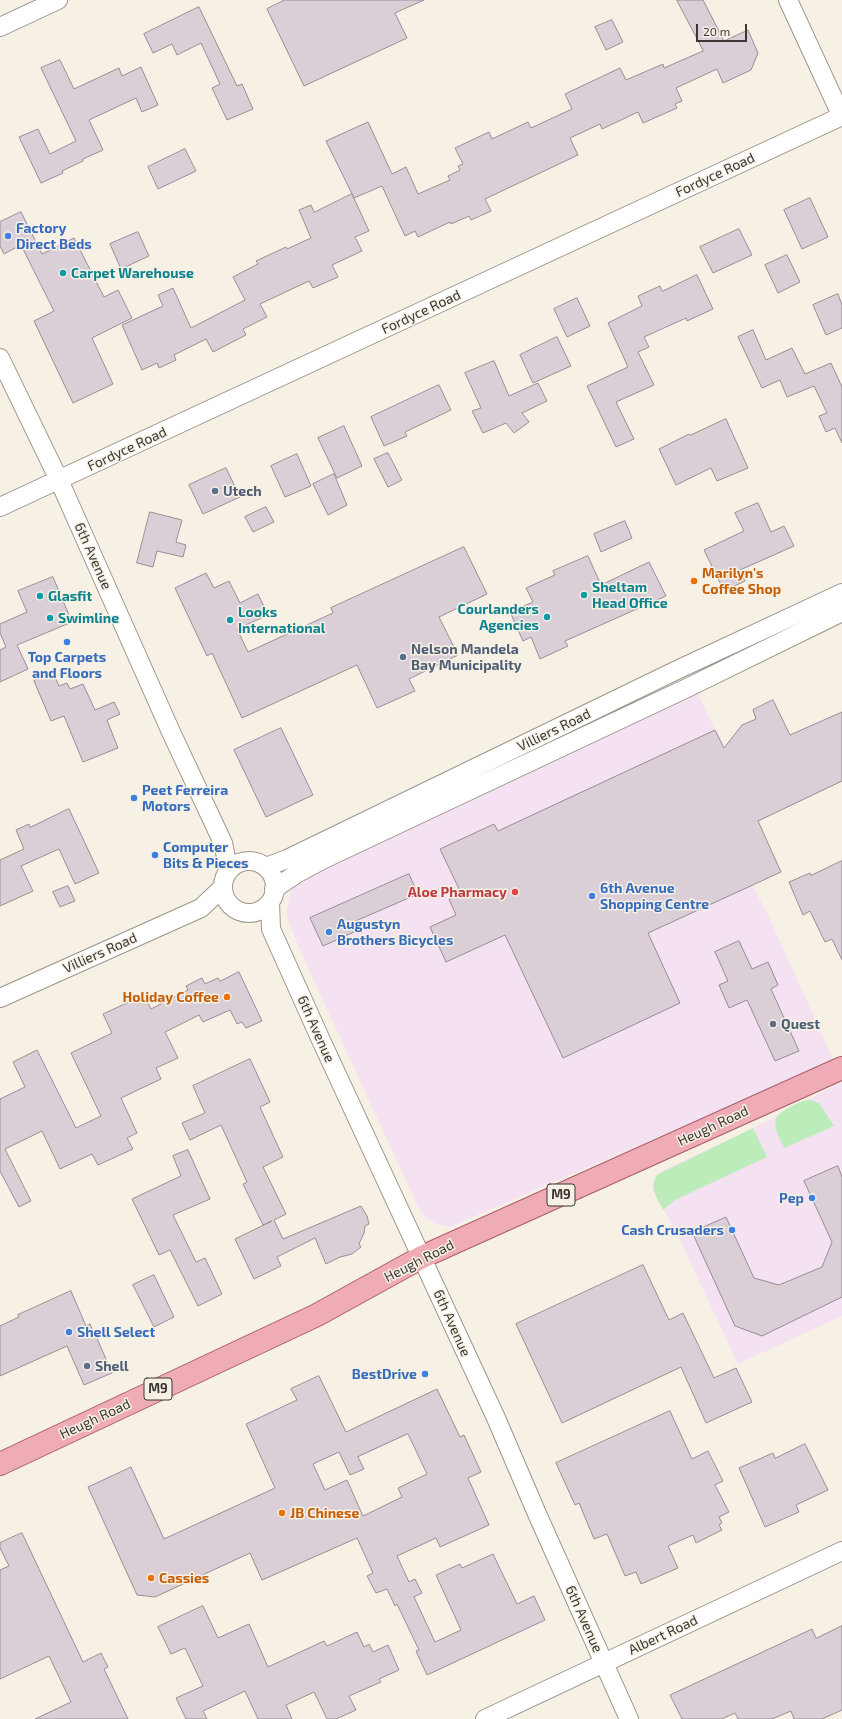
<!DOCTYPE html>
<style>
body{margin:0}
#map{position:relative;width:842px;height:1719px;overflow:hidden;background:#f7f1e5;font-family:"Exo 2",sans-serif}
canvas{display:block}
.scale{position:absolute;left:696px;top:24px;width:51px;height:18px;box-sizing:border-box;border:2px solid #3a3834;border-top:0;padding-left:5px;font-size:12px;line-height:14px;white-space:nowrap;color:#3a3834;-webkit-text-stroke:3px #f7f1e5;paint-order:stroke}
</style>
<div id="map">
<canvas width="842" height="1719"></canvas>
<div class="scale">20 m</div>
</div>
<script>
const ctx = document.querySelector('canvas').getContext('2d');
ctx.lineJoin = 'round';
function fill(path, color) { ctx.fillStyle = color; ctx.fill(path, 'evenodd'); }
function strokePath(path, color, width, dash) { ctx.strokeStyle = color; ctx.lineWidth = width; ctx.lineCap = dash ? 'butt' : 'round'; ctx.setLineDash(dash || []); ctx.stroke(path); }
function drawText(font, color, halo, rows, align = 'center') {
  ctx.font = font + ' "Exo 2",sans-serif'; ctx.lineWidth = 3; ctx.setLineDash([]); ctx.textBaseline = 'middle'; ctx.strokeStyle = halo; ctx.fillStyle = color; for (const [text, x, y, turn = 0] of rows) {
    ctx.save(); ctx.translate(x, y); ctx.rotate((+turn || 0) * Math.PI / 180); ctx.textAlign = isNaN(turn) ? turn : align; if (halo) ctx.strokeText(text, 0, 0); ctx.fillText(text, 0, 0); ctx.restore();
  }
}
fill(new Path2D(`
 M 696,689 L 781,872 L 752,885 L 769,917 L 834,1061 L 450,1227 L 434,1223 L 421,1213 L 304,959 L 289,923 L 287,912 L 290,893 L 294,885 L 300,880 Z
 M 842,1082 L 842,1316 L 738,1364 L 679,1238 L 652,1188 L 653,1183 L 657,1175 L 660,1172 L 753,1128 Z`), '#f4e1f2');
fill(new Path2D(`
 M 810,1100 L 819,1103 L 834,1126 L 784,1148 C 775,1128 767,1117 792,1106 C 798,1103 803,1100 810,1100 Z
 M 753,1128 L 767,1157 L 675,1200 L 663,1210 C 657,1197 649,1189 657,1175 Z`), '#bdecbb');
const building = new Path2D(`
 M 285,0 L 424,0 L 395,13 L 407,38 L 304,86 L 267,9 Z
 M 677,0 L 703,0 L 724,41 L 748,30 L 758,53 L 751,70 L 723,83 L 717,69 L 676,88 L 682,101 L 675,104 L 677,108 L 643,123 L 638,112 L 602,129 L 600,124 L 570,138 L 578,155 L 485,199 L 491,211 L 471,220 L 469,216 L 451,224 L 450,222 L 418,237 L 415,231 L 405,236 L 382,186 L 354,198 L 326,141 L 368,122 L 392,174 L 406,167 L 418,194 L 450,180 L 448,176 L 460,170 L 458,166 L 463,164 L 455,148 L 489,132 L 492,139 L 528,122 L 531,128 L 572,109 L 565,94 L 620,68 L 626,80 L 663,64 L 664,68 L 703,51 Z
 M 199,7 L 237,86 L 242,84 L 253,109 L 227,120 L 212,88 L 220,84 L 201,43 L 177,55 L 172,44 L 153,53 L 144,34 Z
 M 612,20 L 623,42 L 606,50 L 595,27 Z
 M 60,60 L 74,89 L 119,68 L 122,76 L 141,67 L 158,105 L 142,112 L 136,98 L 89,120 L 103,150 L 83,159 L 83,161 L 62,171 L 63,173 L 41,183 L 19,137 L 38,129 L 50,154 L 76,141 L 41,68 Z
 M 185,149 L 196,171 L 158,189 L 148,167 Z
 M 352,194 L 369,231 L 355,237 L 362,251 L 332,265 L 338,277 L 313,288 L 309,281 L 260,304 L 267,317 L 243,329 L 246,335 L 213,352 L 206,339 L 174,355 L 176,360 L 159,368 L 157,363 L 142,370 L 122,325 L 163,306 L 158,295 L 173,288 L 191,328 L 245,300 L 233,277 L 258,264 L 256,261 L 286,247 L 287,249 L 311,238 L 299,210 L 311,205 L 314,212 Z
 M 810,198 L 828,237 L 802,249 L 784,210 Z
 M 21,212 L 42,254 L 74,238 L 104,297 L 118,290 L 132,318 L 92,338 L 113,384 L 73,403 L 34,321 L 54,311 L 21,245 L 4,254 L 0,246 L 0,222 Z
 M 739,229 L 752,255 L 713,273 L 700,247 Z
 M 138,232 L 149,256 L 121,269 L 110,244 Z
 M 787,255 L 800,282 L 778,293 L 765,265 Z
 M 697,275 L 713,309 L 687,321 L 686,318 L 644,337 L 649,347 L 638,352 L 654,385 L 616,402 L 634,439 L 616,447 L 587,386 L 628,367 L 608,323 L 642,306 L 638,296 L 660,286 L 662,291 Z
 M 838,294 L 842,305 L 842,328 L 826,335 L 813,305 Z
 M 577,298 L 590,326 L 567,337 L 554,309 Z
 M 753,330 L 766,360 L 792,348 L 805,374 L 831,363 L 842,387 L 842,443 L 835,428 L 826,432 L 819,416 L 827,413 L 814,386 L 787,397 L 780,380 L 762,388 L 738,337 Z
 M 557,337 L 571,366 L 533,383 L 520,355 Z
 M 494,361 L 509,396 L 538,383 L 547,401 L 522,413 L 529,422 L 514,433 L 506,423 L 483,433 L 472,411 L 481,408 L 465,373 Z
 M 439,385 L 451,410 L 405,432 L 407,436 L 384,446 L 371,417 Z
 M 726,419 L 748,468 L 717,481 L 711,468 L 676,485 L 659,449 L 689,434 L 690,435 Z
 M 344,426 L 362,466 L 337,478 L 318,438 Z
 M 388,453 L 402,480 L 388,487 L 374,459 Z
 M 297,454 L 311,486 L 285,497 L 271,466 Z
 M 226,468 L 240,497 L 203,514 L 189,485 Z
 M 334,474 L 347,505 L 328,515 L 313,484 Z
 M 758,503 L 771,532 L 784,526 L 794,546 L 740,570 L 745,581 L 724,591 L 704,550 L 744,531 L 735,513 Z
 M 266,507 L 274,522 L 253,532 L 245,517 Z
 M 150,512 L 182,520 L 176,542 L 186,545 L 183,557 L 157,551 L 153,567 L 137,563 Z
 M 625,521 L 632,538 L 601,552 L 594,534 Z
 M 464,547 L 487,594 L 439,617 L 458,655 L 409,679 L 415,691 L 377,708 L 357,665 L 242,718 L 212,653 L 207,656 L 175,588 L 206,573 L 214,588 L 229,581 L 240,603 L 258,594 L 268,615 L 237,629 L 248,652 L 333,613 L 331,608 Z
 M 588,556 L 601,585 L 649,562 L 666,596 L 565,641 L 568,646 L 540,659 L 531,637 L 523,641 L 510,612 L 533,602 L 526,588 L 555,575 L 553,571 Z
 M 53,577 L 72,622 L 17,645 L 28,669 L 0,682 L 0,650 L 6,647 L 0,633 L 0,624 L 27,612 L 18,591 Z
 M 53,672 L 59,686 L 67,683 L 70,689 L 83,684 L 95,710 L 114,702 L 120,714 L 107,720 L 118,748 L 83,762 L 64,716 L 51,721 L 34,681 Z
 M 773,700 L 790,735 L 842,712 L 842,781 L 758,821 L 781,872 L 648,933 L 680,1003 L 563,1058 L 505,935 L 446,962 L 430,927 L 456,915 L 449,899 L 461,893 L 440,849 L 494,824 L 498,831 L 715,730 L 724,748 L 742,725 L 756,719 L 753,710 Z
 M 281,728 L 313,795 L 266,817 L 234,750 Z
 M 69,809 L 99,873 L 75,884 L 59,849 L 21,866 L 33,891 L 0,906 L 0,860 L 24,849 L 16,830 L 29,824 L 30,827 Z
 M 842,861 L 842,960 L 832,939 L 825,942 L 810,911 L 803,915 L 789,882 L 810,873 L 811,875 Z
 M 409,874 L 418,894 L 351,923 L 354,932 L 323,946 L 310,918 Z
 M 68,886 L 75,901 L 60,907 L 53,892 Z
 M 739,941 L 752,969 L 768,962 L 778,985 L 771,989 L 799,1051 L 775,1061 L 747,1000 L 729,1008 L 719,985 L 728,981 L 715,952 Z
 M 239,972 L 262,1021 L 246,1028 L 242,1022 L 237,1024 L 230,1010 L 203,1022 L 199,1015 L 165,1032 L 178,1058 L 156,1068 L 161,1079 L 121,1098 L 137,1133 L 127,1138 L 133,1149 L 98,1165 L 92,1154 L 60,1169 L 42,1131 L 5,1149 L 31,1201 L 19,1207 L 0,1171 L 0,1099 L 25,1087 L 13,1062 L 37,1050 L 76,1128 L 101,1116 L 71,1053 L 112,1033 L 103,1014 L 144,995 L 151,1009 L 188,990 L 186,986 L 202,978 L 205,984 L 218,978 L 220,981 Z
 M 250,1059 L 270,1102 L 260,1107 L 283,1157 L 263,1167 L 286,1214 L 274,1220 L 283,1239 L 361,1206 L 367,1216 L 369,1224 L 365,1226 L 364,1233 L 359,1244 L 361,1247 L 352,1254 L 340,1257 L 326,1264 L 315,1238 L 277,1257 L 281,1266 L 254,1279 L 235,1239 L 272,1221 L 263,1225 L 243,1184 L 247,1182 L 221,1125 L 190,1140 L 182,1123 L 205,1113 L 193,1086 Z
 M 188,1150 L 210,1199 L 173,1215 L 196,1262 L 205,1258 L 222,1294 L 198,1306 L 170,1250 L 159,1255 L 132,1199 L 181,1176 L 173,1156 Z
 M 838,1166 L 842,1177 L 842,1297 L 762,1336 L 735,1326 L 692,1232 L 726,1217 L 754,1278 L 779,1285 L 822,1267 L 832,1242 L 804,1181 Z
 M 643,1265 L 669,1320 L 683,1313 L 714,1378 L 736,1368 L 752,1402 L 706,1423 L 681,1367 L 562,1423 L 516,1324 Z
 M 154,1275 L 174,1317 L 154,1327 L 133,1285 Z
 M 71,1291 L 86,1326 L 90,1324 L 95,1336 L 96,1336 L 112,1373 L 84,1385 L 67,1346 L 0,1376 L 0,1326 L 19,1317 L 18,1315 Z
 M 319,1376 L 346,1432 L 437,1389 L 460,1437 L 464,1435 L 481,1472 L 468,1478 L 489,1525 L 440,1547 L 436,1538 L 397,1556 L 409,1582 L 415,1579 L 422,1593 L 414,1597 L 435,1642 L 461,1630 L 436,1575 L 460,1564 L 462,1568 L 493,1554 L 517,1604 L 534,1596 L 545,1620 L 427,1675 L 416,1651 L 419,1650 L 397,1604 L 395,1606 L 387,1589 L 376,1593 L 367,1576 L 373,1573 L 357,1538 L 262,1580 L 250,1553 L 155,1597 L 137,1595 L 88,1487 L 131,1467 L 164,1539 L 275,1488 L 246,1424 L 297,1400 L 291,1389 ZM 408,1434 L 427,1474 L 398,1488 L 402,1497 L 363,1516 L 347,1480 L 325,1490 L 313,1464 L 339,1452 L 350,1475 L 364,1469 L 358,1457 Z
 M 670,1411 L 692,1459 L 708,1451 L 723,1481 L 715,1485 L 729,1512 L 719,1517 L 722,1523 L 719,1525 L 722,1530 L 696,1543 L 693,1535 L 668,1546 L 678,1568 L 641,1584 L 636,1572 L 625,1576 L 607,1534 L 594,1539 L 579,1503 L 575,1505 L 556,1463 Z
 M 805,1444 L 828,1490 L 796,1505 L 799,1512 L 765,1527 L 739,1468 L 773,1453 L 775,1458 Z
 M 22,1533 L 83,1662 L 101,1653 L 108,1667 L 104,1669 L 128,1719 L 35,1719 L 71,1702 L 49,1656 L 0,1679 L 0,1570 L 9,1566 L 0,1548 L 0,1543 Z
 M 203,1606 L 218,1638 L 249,1624 L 268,1667 L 324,1641 L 327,1646 L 357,1632 L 364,1647 L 369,1644 L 373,1652 L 388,1645 L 399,1670 L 379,1679 L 381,1682 L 349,1696 L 356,1710 L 336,1719 L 327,1719 L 314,1692 L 286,1705 L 292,1719 L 258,1719 L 245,1691 L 203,1711 L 207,1719 L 186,1719 L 176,1698 L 203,1686 L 185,1648 L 171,1654 L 158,1627 Z
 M 842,1626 L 842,1710 L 822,1719 L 794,1719 L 791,1711 L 772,1719 L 738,1719 L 735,1713 L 722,1719 L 682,1719 L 670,1695 L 812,1629 L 816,1638 Z`);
fill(building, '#dacfd6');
strokePath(building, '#988d94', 1);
const minor = new Path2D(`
 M 788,0 L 842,117
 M 0,27 L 58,0
 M 0,358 L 59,480 L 171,732 L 223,843 L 229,871
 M 0,507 L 842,116
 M223 887a26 26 0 1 1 52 0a26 26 0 1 1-52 0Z
 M 266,867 L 287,859 L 679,669 L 842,593
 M 274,889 L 296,874 L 324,859 L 687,688 L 842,612
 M 270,902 L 271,929 L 320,1038 L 496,1418 L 538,1516 L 629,1719
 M 0,998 L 201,908 L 223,887
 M 485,1719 L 842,1551`);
const major = new Path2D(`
 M 0,1464 L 317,1315 L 422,1257 L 842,1068`);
strokePath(minor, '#9b968b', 20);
strokePath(major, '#a85e69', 24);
strokePath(minor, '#fff', 18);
strokePath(major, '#efabb6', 22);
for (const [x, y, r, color] of [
 [8,236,4,"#3f7fe0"],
 [63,273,4,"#0f9aa8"],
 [215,491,4,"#5c6f8a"],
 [694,581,4,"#e8710a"],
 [584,595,4,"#0f9aa8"],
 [40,596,4,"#0f9aa8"],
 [547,617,4,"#0f9aa8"],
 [50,618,4,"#0f9aa8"],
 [230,620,4,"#0f9aa8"],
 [67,642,4,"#3f7fe0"],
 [403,657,4,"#5c6f8a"],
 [134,798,4,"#3f7fe0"],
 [155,855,4,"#3f7fe0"],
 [515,892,4,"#e0444e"],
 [592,896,4,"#3f7fe0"],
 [329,932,4,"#3f7fe0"],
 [227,997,4,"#e8710a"],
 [773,1024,4,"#5c6f8a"],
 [812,1198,4,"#3f7fe0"],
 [732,1230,4,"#3f7fe0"],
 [69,1332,4,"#3f7fe0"],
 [87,1366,4,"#5c6f8a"],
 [425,1374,4,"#3f7fe0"],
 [282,1513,4,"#e8710a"],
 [151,1578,4,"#e8710a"]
]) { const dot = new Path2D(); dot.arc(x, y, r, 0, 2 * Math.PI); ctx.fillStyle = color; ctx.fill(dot); strokePath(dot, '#f7f1e5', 1.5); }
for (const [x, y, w] of [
 [561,1195,28],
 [158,1389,28]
]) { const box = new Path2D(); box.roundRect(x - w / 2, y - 11, w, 22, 3); ctx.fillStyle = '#f7f1e5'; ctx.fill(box); strokePath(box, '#3a3834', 1); }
drawText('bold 13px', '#3a3834', null, [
 ["M9",561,1195],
 ["M9",158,1389]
]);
drawText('14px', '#3a3834', '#f7f1e5', [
 ["Fordyce Road",715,175,-25],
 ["Fordyce Road",421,312,-25],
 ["Fordyce Road",127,449,-25],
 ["6th Avenue",93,556,66],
 ["Villiers Road",554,730,-26],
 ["Villiers Road",100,953,-24],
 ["6th Avenue",316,1029,66],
 ["Heugh Road",713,1126,-25],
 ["Heugh Road",419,1261,-27],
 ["6th Avenue",452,1323,66],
 ["Heugh Road",95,1419,-25],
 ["6th Avenue",584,1619,66],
 ["Albert Road",663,1635,-25]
]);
drawText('bold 14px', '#366cbe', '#f7f1e5', [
 ["Factory",16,228],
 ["Direct Beds",16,244],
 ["Top Carpets",67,657,"center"],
 ["and Floors",67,673,"center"],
 ["Peet Ferreira",142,790],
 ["Motors",142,806],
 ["Computer",163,847],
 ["Bits & Pieces",163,863],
 ["6th Avenue",600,888],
 ["Shopping Centre",600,904],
 ["Augustyn",337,924],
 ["Brothers Bicycles",337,940],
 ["Pep",804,1198,"right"],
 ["Cash Crusaders",724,1230,"right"],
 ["Shell Select",77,1332],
 ["BestDrive",417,1374,"right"]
], 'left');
drawText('bold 14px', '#0d838f', '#f7f1e5', [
 ["Carpet Warehouse",71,273],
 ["Sheltam",592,587],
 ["Head Office",592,603],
 ["Glasfit",48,596],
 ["Courlanders",539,609,"right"],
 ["Agencies",539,625,"right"],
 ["Looks",238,612],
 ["International",238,628],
 ["Swimline",58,618]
], 'left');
drawText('bold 14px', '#4e5e75', '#f7f1e5', [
 ["Utech",223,491],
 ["Nelson Mandela",411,649],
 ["Bay Municipality",411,665],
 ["Quest",781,1024],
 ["Shell",95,1366]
], 'left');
drawText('bold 14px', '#c56008', '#f7f1e5', [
 ["Marilyn's",702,573],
 ["Coffee Shop",702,589],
 ["Holiday Coffee",219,997,"right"],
 ["JB Chinese",290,1513],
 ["Cassies",159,1578]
], 'left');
drawText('bold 14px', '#be3a42', '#f7f1e5', [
 ["Aloe Pharmacy",507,892]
], 'right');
</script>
